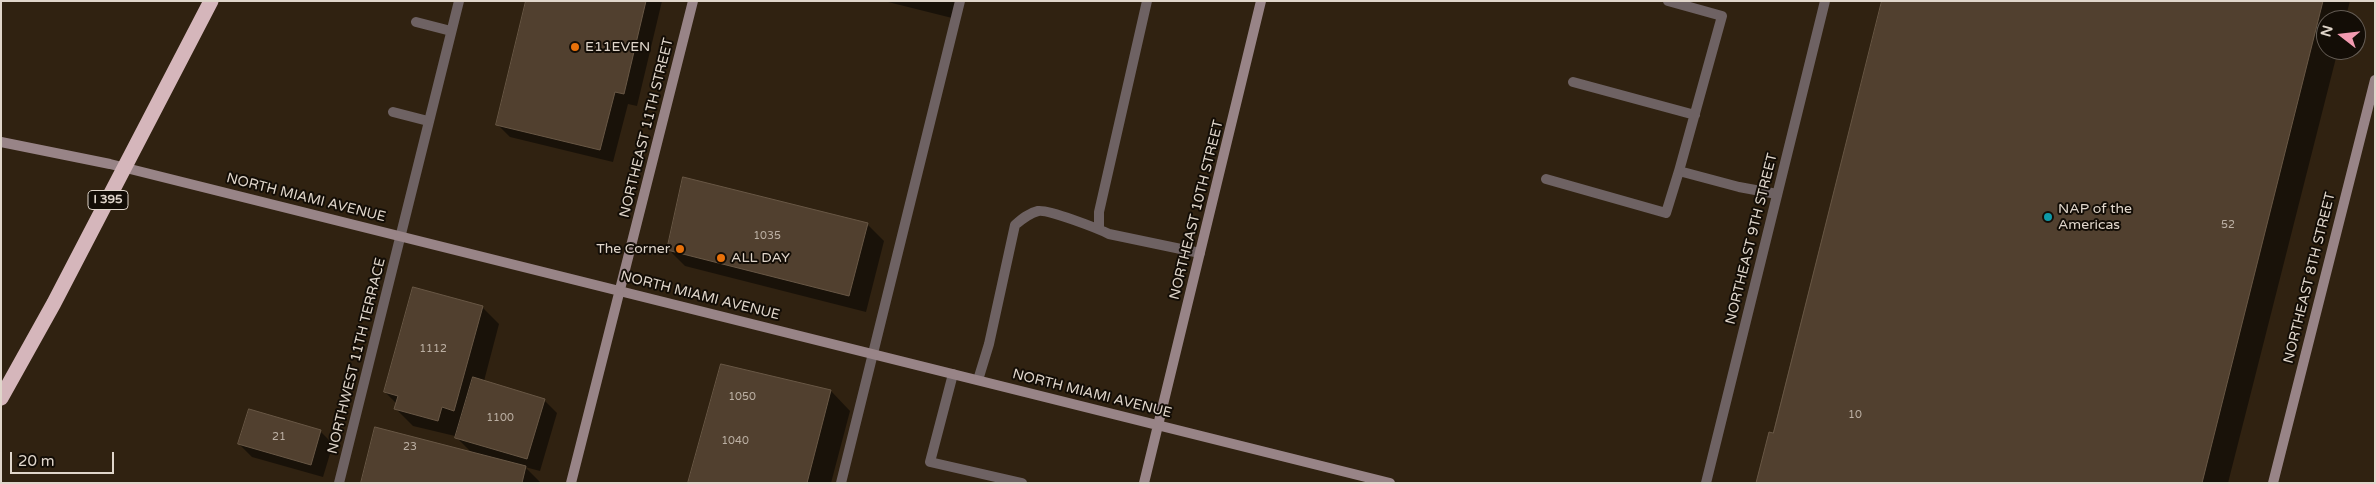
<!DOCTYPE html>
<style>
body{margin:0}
#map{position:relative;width:2376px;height:484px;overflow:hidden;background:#302211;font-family:"Varela Round",sans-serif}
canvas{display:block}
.frame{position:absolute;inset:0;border:2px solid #e0d6cb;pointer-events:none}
.north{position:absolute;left:2316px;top:10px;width:50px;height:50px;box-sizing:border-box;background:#130d06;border:1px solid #655d55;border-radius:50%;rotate:286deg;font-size:14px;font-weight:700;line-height:20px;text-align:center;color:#e0d6cb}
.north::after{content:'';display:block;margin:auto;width:18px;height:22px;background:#f29ab0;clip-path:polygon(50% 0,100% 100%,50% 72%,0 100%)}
.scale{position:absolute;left:10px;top:452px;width:104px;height:22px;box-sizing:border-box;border:2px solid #e0d6cb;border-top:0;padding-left:6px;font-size:15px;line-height:18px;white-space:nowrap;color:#e0d6cb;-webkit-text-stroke:4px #130d06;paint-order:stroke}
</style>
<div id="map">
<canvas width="2376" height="484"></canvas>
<div class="frame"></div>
<div class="north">N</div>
<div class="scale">20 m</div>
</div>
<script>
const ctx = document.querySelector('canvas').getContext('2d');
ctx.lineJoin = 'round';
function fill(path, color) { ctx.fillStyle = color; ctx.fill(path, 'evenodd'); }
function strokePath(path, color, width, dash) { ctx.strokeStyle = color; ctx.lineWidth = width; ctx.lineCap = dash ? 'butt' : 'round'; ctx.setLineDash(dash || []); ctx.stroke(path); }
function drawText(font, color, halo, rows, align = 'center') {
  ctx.font = font + ' "Varela Round",sans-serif'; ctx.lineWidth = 4; ctx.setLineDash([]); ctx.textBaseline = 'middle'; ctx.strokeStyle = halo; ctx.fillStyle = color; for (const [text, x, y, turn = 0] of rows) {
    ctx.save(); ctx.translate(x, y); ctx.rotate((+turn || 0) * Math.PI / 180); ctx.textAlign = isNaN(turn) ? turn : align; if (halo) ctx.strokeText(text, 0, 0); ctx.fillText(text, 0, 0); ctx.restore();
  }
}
fill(new Path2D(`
 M 527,1 L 662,1 L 637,106 L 628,104 L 613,162 L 510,137 L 497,124 Z
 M 884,1 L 956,1 L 952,18 Z
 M 1883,1 L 2350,1 L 2345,20 L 2326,20 L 2326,50 L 2338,50 L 2228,483 L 1757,483 L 1773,435 Z
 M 867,224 L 884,241 L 866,312 L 685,266 L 668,249 Z
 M 482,307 L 499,324 L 484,381 L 544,400 L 557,413 L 540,471 L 525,467 L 541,483 L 362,483 L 473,454 L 455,436 L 413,426 L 395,408 L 397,404 L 385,392 Z
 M 831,391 L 850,411 L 831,483 L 690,483 Z
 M 320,431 L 333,444 L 323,477 L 252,457 L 239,444 Z`), '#0007');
const building = new Path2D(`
 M 526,1 L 646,1 L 624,94 L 615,92 L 600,150 L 496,125 Z
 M 1882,1 L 2323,1 L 2202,483 L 1756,483 L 1769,432 L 1773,433 Z
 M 683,177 L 868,223 L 849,296 L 667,250 Z
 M 413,287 L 483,306 L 454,411 L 442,407 L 438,421 L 394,409 L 398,396 L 384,392 Z
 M 721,364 L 831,390 L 807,483 L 688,483 Z
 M 473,377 L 545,399 L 527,459 L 455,438 Z
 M 249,409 L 321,430 L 311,465 L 238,444 Z
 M 375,427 L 526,466 L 522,483 L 361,483 Z`);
fill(building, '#51402f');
strokePath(building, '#685745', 1);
strokePath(new Path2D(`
 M 1668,1 L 1722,16 L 1679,171
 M 416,22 L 451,31
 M 1573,82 L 1695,115
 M 393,112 L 428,121
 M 1546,179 L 1666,213 L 1679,171 L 1739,187 L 1777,194
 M 1099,229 L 1099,212 L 1147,1
 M 953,374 L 930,462 L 1022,483
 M 978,380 L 989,344 L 1015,225 C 1022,219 1029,213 1038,211 C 1048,209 1099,229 1109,234 L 1200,253
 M 841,483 L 960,1`), '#6e6263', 10);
strokePath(new Path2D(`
 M 339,483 L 459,1
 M 1706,483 L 1825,1`), '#6e6263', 10);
strokePath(new Path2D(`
 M 1,142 L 110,164 L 1390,483
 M 571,483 L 693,1
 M 1144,483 L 1261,1
 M 2273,483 L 2375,80`), '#988487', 10);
strokePath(new Path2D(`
 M 1,398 L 54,303 L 211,1`), '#d5b6bb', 15);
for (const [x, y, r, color] of [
 [575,47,5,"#e8710a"],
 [2048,217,5,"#0f9aa8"],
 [680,249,5,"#e8710a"],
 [721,258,5,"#e8710a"]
]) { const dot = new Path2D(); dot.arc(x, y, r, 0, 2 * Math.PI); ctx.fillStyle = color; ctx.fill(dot); strokePath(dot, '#130d06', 2); }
drawText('11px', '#bcb0a4', null, [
 ["52",2228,225],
 ["1035",767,236],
 ["1112",433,349],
 ["1050",742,397],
 ["10",1855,415],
 ["1100",500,418],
 ["21",279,437],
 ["1040",735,441],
 ["23",410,447]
]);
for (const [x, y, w] of [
 [108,200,40]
]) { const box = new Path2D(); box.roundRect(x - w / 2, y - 9.5, w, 19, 4); ctx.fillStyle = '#130d06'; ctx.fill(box); strokePath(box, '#e0d6cb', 1); }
drawText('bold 12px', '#e0d6cb', null, [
 ["I 395",108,200]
]);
drawText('14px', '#e0d6cb', '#130d06', [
 ["E11EVEN",585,47],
 ["NAP of the",2058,209],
 ["Americas",2058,225],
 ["The Corner",670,249,"right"],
 ["ALL DAY",731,258]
], 'left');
drawText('14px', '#e0d6cb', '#130d06', [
 ["NORTHEAST 11TH STREET",647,128,-76],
 ["NORTH MIAMI AVENUE",306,198,14],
 ["NORTHEAST 10TH STREET",1197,210,-76],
 ["NORTHEAST 9TH STREET",1752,239,-76],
 ["NORTHEAST 8TH STREET",2310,278,-76],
 ["NORTH MIAMI AVENUE",700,296,14],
 ["NORTHWEST 11TH TERRACE",357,356,-76],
 ["NORTH MIAMI AVENUE",1092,394,14]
]);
</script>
